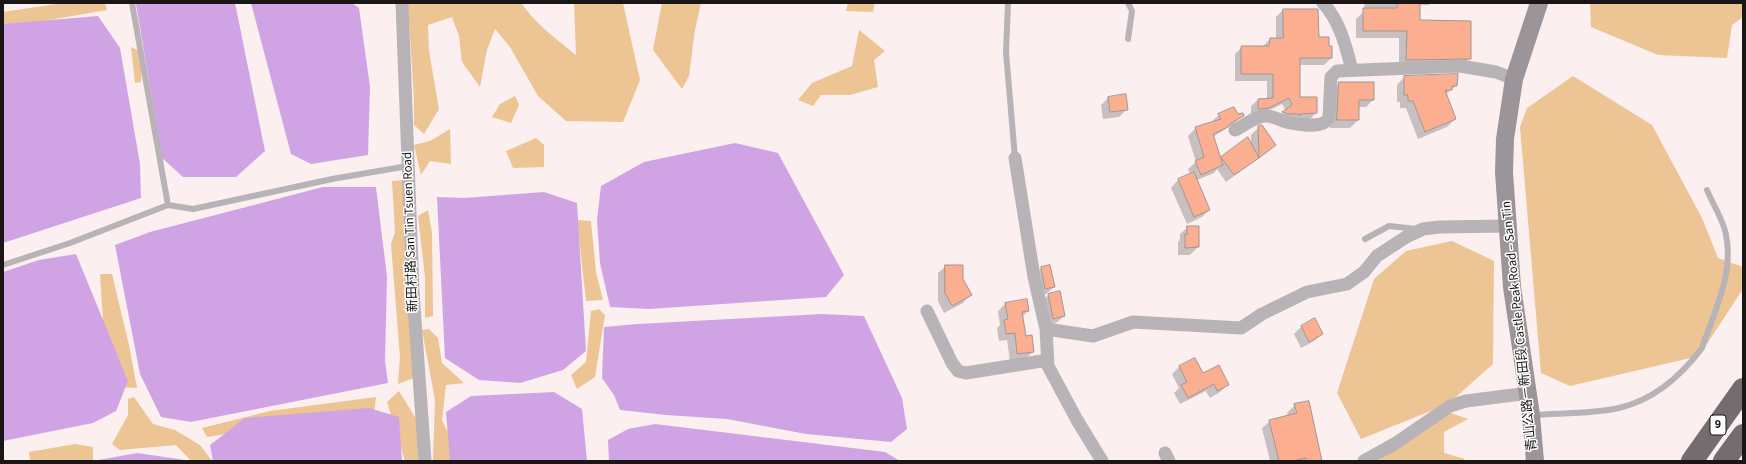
<!DOCTYPE html>
<meta charset="utf-8">
<style>
body{margin:0}
#map{position:relative;width:1746px;height:464px;overflow:hidden;background:#fbeff0;font-family:"Source Sans 3",sans-serif}
canvas{display:block}
.frame{position:absolute;inset:0;border:4px solid #1a1616;pointer-events:none}
</style>
<div id="map">
<canvas width="1746" height="464"></canvas>
<div class="frame"></div>
</div>
<script>
const ctx = document.querySelector('canvas').getContext('2d');
ctx.lineJoin = 'round';
function fill(path, color) { ctx.fillStyle = color; ctx.fill(path, 'evenodd'); }
function strokePath(path, color, width, dash) { ctx.strokeStyle = color; ctx.lineWidth = width; ctx.lineCap = dash ? 'butt' : 'round'; ctx.setLineDash(dash || []); ctx.stroke(path); }
function drawText(font, color, halo, rows, align = 'center') {
  ctx.font = font + ' "Source Sans 3","Noto Sans SC",sans-serif'; ctx.lineWidth = 3; ctx.setLineDash([]); ctx.textBaseline = 'middle'; ctx.strokeStyle = halo; ctx.fillStyle = color; for (const [text, x, y, turn = 0] of rows) {
    ctx.save(); ctx.translate(x, y); ctx.rotate((+turn || 0) * Math.PI / 180); ctx.textAlign = isNaN(turn) ? turn : align; if (halo) ctx.strokeText(text, 0, 0); ctx.fillText(text, 0, 0); ctx.restore();
  }
}
fill(new Path2D(`
 M 63,3 L 105,3 L 107,10 L 3,28 L 3,12 Z
 M 408,3 L 521,3 C 536,24 556,39 576,55 L 574,3 L 623,3 L 640,80 L 623,122 L 566,121 L 538,96 L 510,47 L 495,29 L 487,50 L 480,87 L 462,62 L 459,36 L 452,17 L 428,25 L 429,51 L 439,109 L 424,134 L 414,125 L 414,100 Z
 M 662,3 L 701,3 L 695,30 L 689,76 L 682,89 L 653,50 Z
 M 848,3 L 875,3 L 873,12 L 846,11 Z
 M 1590,3 L 1743,3 L 1743,17 L 1732,25 L 1727,58 L 1658,55 L 1591,27 Z
 M 859,30 L 885,51 L 874,60 L 878,87 L 850,95 L 821,95 L 813,106 L 798,100 L 812,83 L 852,66 Z
 M 131,47 L 143,53 L 141,82 L 135,83 Z
 M 1573,76 L 1652,125 L 1702,218 L 1718,258 L 1743,267 L 1743,289 L 1699,356 L 1570,386 L 1541,373 L 1520,127 L 1527,108 Z
 M 515,96 L 519,105 L 511,123 L 492,117 L 500,104 Z
 M 450,129 L 451,164 L 430,161 L 421,175 L 414,145 L 430,141 Z
 M 536,138 L 544,145 L 544,167 L 513,168 L 506,151 Z
 M 404,180 L 414,378 L 398,384 L 400,357 L 391,244 L 395,232 L 392,181 Z
 M 428,210 L 432,233 L 433,316 L 425,318 L 425,277 L 418,216 Z
 M 577,220 L 591,221 L 596,272 L 603,300 L 586,301 Z
 M 1452,241 L 1494,261 L 1493,364 L 1448,404 L 1361,439 L 1337,393 L 1374,279 L 1406,251 Z
 M 100,274 L 112,274 L 129,345 L 137,388 L 117,387 L 104,337 Z
 M 599,309 L 605,315 L 595,377 L 577,389 L 571,375 L 586,362 L 591,311 Z
 M 429,329 L 438,338 L 442,363 L 464,383 L 446,385 L 442,420 L 452,441 L 451,461 L 433,461 L 435,400 L 422,330 Z
 M 399,391 L 418,422 L 421,461 L 405,461 L 387,402 Z
 M 134,397 L 153,424 L 175,430 L 200,445 L 212,461 L 191,461 L 176,445 L 120,450 L 112,444 L 128,415 L 128,399 Z
 M 376,397 L 373,421 L 240,432 L 207,437 L 202,428 L 270,411 Z
 M 1445,411 L 1468,419 L 1444,432 L 1444,453 L 1465,459 L 1462,461 L 1379,461 Z
 M 75,444 L 93,447 L 93,461 L 30,461 L 29,452 Z`), '#edc494');
fill(new Path2D(`
 M 235,3 L 265,151 L 236,177 L 183,177 L 162,158 L 136,4 Z
 M 251,3 L 352,3 L 359,8 L 370,87 L 368,155 L 311,164 L 291,154 Z
 M 98,16 L 120,48 L 140,164 L 141,198 L 3,243 L 3,24 Z
 M 735,143 L 778,153 L 844,275 L 826,297 L 649,309 L 610,307 L 600,263 L 597,220 L 601,186 L 644,162 Z
 M 323,187 L 376,187 L 387,277 L 385,361 L 388,383 L 191,422 L 161,417 L 140,374 L 115,245 L 150,232 Z
 M 544,192 L 577,203 L 586,351 L 563,370 L 520,383 L 479,380 L 445,358 L 437,197 L 464,198 Z
 M 76,254 L 128,381 L 116,411 L 93,423 L 3,441 L 3,272 L 39,260 Z
 M 822,314 L 864,316 L 902,398 L 907,429 L 891,442 L 806,434 L 727,419 L 666,415 L 620,410 L 614,395 L 602,378 L 604,327 L 638,324 Z
 M 554,392 L 582,409 L 587,461 L 450,461 L 446,412 L 471,396 Z
 M 369,408 L 399,417 L 402,461 L 213,461 L 210,445 L 245,418 Z
 M 655,424 L 885,452 L 900,461 L 609,461 L 608,440 L 628,429 Z
 M 137,453 L 192,461 L 93,461 Z`), '#d0a4e4');
fill(new Path2D(`
 M 1365,3 L 1431,3 L 1429,5 L 1419,5 L 1419,21 L 1470,58 L 1462,66 L 1399,67 L 1399,38 L 1356,38 L 1356,19 L 1363,12 Z
 M 1283,10 L 1328,47 L 1331,58 L 1324,65 L 1299,65 L 1299,98 L 1316,113 L 1309,120 L 1277,119 L 1286,111 L 1282,104 L 1261,114 L 1251,115 L 1251,106 L 1258,100 L 1267,99 L 1267,81 L 1235,81 L 1235,54 L 1242,47 L 1263,46 L 1270,39 L 1276,39 L 1276,17 Z
 M 1404,77 L 1456,86 L 1445,95 L 1455,119 L 1447,127 L 1418,139 L 1406,108 L 1400,108 L 1400,102 L 1397,102 L 1397,85 Z
 M 1339,83 L 1373,100 L 1366,107 L 1358,107 L 1358,120 L 1350,128 L 1330,128 L 1332,90 Z
 M 1108,98 L 1127,109 L 1119,117 L 1103,119 L 1101,105 Z
 M 1219,115 L 1243,115 L 1235,123 L 1213,137 L 1220,159 L 1251,144 L 1251,135 L 1259,127 L 1275,145 L 1267,152 L 1226,182 L 1217,169 L 1214,173 L 1197,180 L 1209,210 L 1202,217 L 1187,224 L 1171,188 L 1178,180 L 1191,175 L 1188,169 L 1196,162 L 1188,136 L 1196,128 L 1211,122 Z
 M 1188,227 L 1198,247 L 1190,255 L 1178,255 L 1178,242 L 1180,240 L 1180,234 Z
 M 946,266 L 962,279 L 970,295 L 963,303 L 944,313 L 938,301 L 938,273 Z
 M 1049,266 L 1054,287 L 1046,294 L 1038,296 L 1034,276 L 1041,268 Z
 M 1059,292 L 1064,316 L 1056,323 L 1045,326 L 1041,302 L 1048,295 Z
 M 1005,304 L 1028,311 L 1022,317 L 1025,337 L 1033,352 L 1025,359 L 1010,361 L 1007,340 L 999,341 L 997,328 L 1000,325 L 998,311 Z
 M 1314,320 L 1322,334 L 1314,341 L 1301,348 L 1294,334 L 1301,327 Z
 M 1179,367 L 1202,375 L 1227,385 L 1220,392 L 1210,398 L 1206,391 L 1180,404 L 1174,393 L 1179,388 L 1172,374 Z
 M 1295,405 L 1321,461 L 1270,461 L 1262,428 L 1270,421 L 1288,416 L 1287,413 Z`), '#0003');
const building = new Path2D(`
 M 1397,3 L 1420,3 L 1420,20 L 1471,21 L 1471,59 L 1406,60 L 1407,31 L 1363,31 L 1363,8 L 1397,8 Z
 M 1283,9 L 1318,9 L 1319,37 L 1329,37 L 1329,46 L 1332,46 L 1332,58 L 1300,58 L 1300,97 L 1317,97 L 1317,113 L 1300,114 L 1300,116 L 1298,114 L 1288,114 L 1282,112 L 1292,105 L 1289,98 L 1269,108 L 1258,109 L 1258,99 L 1273,98 L 1273,74 L 1241,74 L 1241,46 L 1269,46 L 1270,38 L 1283,38 Z
 M 1458,74 L 1457,86 L 1452,86 L 1452,90 L 1445,90 L 1456,119 L 1425,132 L 1413,101 L 1408,101 L 1408,95 L 1404,95 L 1404,76 Z
 M 1339,82 L 1374,82 L 1374,100 L 1359,100 L 1359,120 L 1337,120 Z
 M 1126,94 L 1128,110 L 1110,112 L 1108,97 Z
 M 1234,107 L 1238,114 L 1243,113 L 1244,116 L 1231,123 L 1228,127 L 1213,134 L 1223,165 L 1201,175 L 1195,161 L 1204,157 L 1195,127 L 1221,119 L 1218,114 Z
 M 1262,125 L 1276,145 L 1259,158 L 1258,126 Z
 M 1248,137 L 1259,158 L 1234,175 L 1221,157 Z
 M 1194,172 L 1210,210 L 1194,217 L 1178,179 Z
 M 1187,226 L 1199,226 L 1199,247 L 1185,248 L 1185,234 L 1187,234 Z
 M 945,265 L 963,265 L 963,279 L 972,295 L 952,306 L 945,293 Z
 M 1050,265 L 1055,287 L 1045,289 L 1041,267 Z
 M 1060,291 L 1065,316 L 1053,319 L 1048,294 Z
 M 1027,299 L 1029,311 L 1022,312 L 1026,336 L 1032,335 L 1034,352 L 1017,354 L 1015,333 L 1006,334 L 1004,320 L 1008,319 L 1005,303 Z
 M 1315,318 L 1323,334 L 1309,342 L 1301,326 Z
 M 1195,358 L 1203,373 L 1219,365 L 1229,385 L 1217,391 L 1214,384 L 1188,398 L 1181,385 L 1187,382 L 1179,366 Z
 M 1309,401 L 1322,461 L 1307,461 L 1306,458 L 1293,461 L 1279,461 L 1269,420 L 1297,413 L 1294,404 Z`);
fill(building, '#fcae90');
strokePath(building, '#a09692', 1);
strokePath(new Path2D(`
 M 132,3 L 168,205 L 193,209 L 332,179 L 408,166
 M 1008,3 L 1006,52 L 1015,158
 M 1128,3 L 1132,11 L 1128,39
 M 1365,239 L 1389,226 L 1417,229
 M 3,265 L 70,243 L 168,205
 M 1533,415 C 1560,413 1592,414 1619,408 C 1653,400 1681,376 1702,348 C 1714,312 1734,274 1726,235 C 1724,221 1712,203 1707,190`), '#b8b3b6', 6);
strokePath(new Path2D(`
 M 402,3 L 413,292 L 425,461
 M 1323,3 C 1340,21 1346,47 1352,70
 M 1235,130 C 1244,126 1255,116 1265,116 C 1272,115 1279,120 1286,122 C 1298,124 1322,130 1329,118 L 1331,77 L 1337,71 L 1460,66 L 1496,72 L 1514,79
 M 1015,158 L 1034,277 L 1046,329 L 1048,366 L 1077,420 L 1102,461
 M 927,311 L 952,363 L 958,371 L 966,373 L 1048,360
 M 1046,329 L 1093,336 L 1133,322 L 1241,328 L 1262,314 L 1307,292 L 1347,284 L 1364,272 L 1377,256 L 1406,237 L 1423,229 L 1439,227 L 1507,226
 M 1165,453 L 1169,461
 M 1364,461 L 1396,443 L 1450,406 L 1466,401 L 1529,393`), '#b8b3b6', 13);
strokePath(new Path2D(`
 M 1535,461 L 1531,415 L 1512,287 L 1504,172 L 1505,139 L 1514,79 L 1539,3`), '#9b9498', 18);
strokePath(new Path2D(`
 M 1692,461 L 1743,389
 M 1724,461 L 1743,435`), '#756c70', 22);
for (const [x, y, w] of [
 [1718,425,16]
]) { const box = new Path2D(); box.roundRect(x - w / 2, y - 10, w, 20, 3); ctx.fillStyle = '#fff'; ctx.fill(box); strokePath(box, '#1a1616', 1); }
drawText('bold 12px', '#1a1616', null, [
 ["9",1718,425]
]);
drawText('13px', '#1a1616', '#fff', [
 ["新田村路 San Tin Tsuen Road",411,232,-92],
 ["青山公路－新田段 Castle Peak Road – San Tin",1520,326,-96]
]);
</script>
